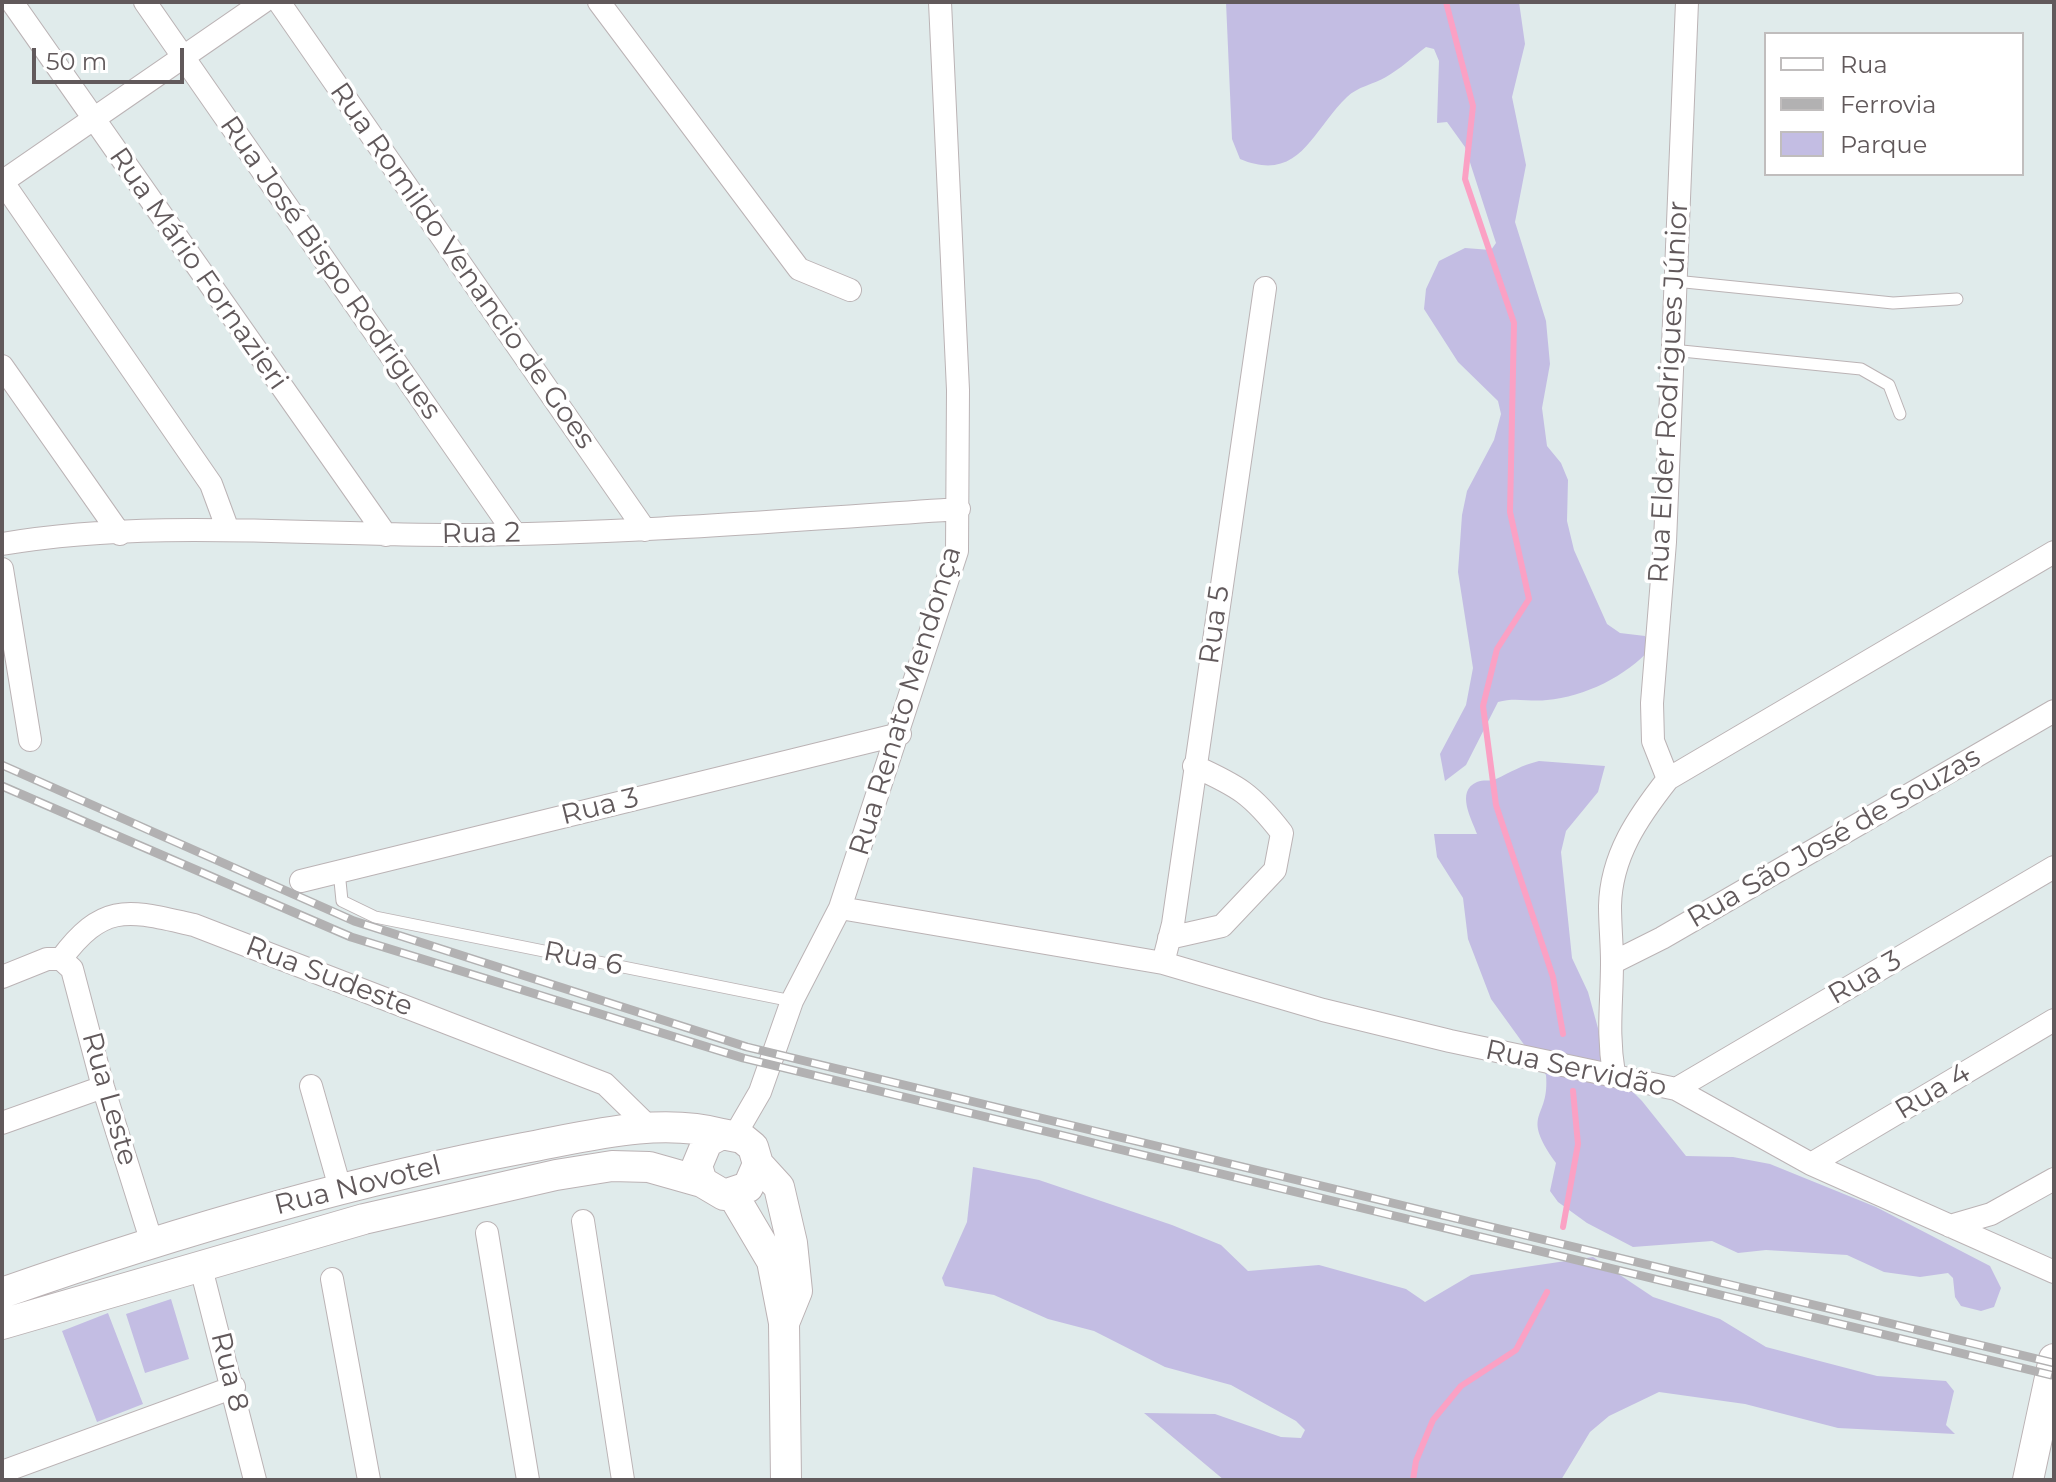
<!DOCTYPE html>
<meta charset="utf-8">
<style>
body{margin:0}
#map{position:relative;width:2056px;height:1482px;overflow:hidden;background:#e0ebeb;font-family:Montserrat,sans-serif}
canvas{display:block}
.frame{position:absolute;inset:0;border:4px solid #61595b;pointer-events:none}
.legend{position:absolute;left:1764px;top:32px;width:260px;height:144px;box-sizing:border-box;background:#fff;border:2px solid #c0bdbd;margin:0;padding:10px 14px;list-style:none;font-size:24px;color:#61595b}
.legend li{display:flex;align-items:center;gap:16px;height:40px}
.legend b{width:40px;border:2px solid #c0bdbd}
.scale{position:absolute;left:32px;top:48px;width:152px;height:36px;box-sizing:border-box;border:4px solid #61595b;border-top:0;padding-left:10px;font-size:24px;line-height:28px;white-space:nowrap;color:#61595b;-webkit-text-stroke:6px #fff;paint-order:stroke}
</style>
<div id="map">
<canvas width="2056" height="1482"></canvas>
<div class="frame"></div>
<ul class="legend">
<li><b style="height:10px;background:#fff"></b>Rua</li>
<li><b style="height:10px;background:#b2b1b2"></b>Ferrovia</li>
<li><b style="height:22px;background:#c3bde3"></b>Parque</li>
</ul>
<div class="scale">50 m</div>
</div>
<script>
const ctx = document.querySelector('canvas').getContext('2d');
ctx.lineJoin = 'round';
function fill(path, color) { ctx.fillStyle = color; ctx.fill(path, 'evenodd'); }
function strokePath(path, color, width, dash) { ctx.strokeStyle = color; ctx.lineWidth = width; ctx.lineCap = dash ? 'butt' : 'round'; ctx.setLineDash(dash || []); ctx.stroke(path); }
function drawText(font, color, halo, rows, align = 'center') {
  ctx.font = font + ' Montserrat,sans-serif'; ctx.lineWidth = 7; ctx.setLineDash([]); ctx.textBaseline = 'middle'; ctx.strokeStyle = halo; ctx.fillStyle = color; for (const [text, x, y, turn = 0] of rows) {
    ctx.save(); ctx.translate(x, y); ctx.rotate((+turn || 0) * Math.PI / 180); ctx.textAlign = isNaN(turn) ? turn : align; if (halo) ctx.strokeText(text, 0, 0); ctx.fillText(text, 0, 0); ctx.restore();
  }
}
fill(new Path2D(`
 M 1226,2 L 1519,2 L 1525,44 L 1512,97 L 1526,165 L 1515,222 L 1546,321 L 1550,364 L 1542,408 L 1547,446 L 1561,463 L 1568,480 L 1567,521 L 1574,550 L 1607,624 L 1620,633 L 1645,636 L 1651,648 C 1627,676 1584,697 1547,700 C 1529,702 1515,697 1498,702 L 1466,765 L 1445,781 L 1440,754 L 1466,705 L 1473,668 L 1458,572 L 1462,515 L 1467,491 L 1494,440 L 1501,414 L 1498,401 L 1458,362 L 1424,309 L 1426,289 L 1439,261 L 1465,248 L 1491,250 L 1496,243 L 1465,147 L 1447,122 L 1437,123 L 1439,61 L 1434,49 L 1426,47 C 1413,57 1400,69 1386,77 C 1374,84 1357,87 1347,97 C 1312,130 1300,184 1240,159 L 1232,139 Z
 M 1539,761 L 1605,766 L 1598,792 L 1566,831 L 1561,852 L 1572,958 L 1588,992 L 1609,1068 L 1642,1101 L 1686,1156 L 1733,1157 L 1770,1164 L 1876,1207 L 1990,1266 L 2001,1288 L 1994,1307 L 1981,1311 L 1961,1306 L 1955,1297 L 1953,1278 L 1948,1273 L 1920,1277 L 1884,1272 L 1847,1255 L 1766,1250 L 1738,1253 L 1712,1241 L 1633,1247 L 1587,1223 L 1558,1202 L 1550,1191 L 1556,1163 C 1519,1111 1550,1121 1546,1075 L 1491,999 L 1468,939 L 1463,898 L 1437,857 L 1434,834 L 1477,834 C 1472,820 1455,791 1477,782 C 1483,779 1490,782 1496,779 C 1511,772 1522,765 1539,761 Z
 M 973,1167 L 1039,1180 L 1172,1225 L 1221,1245 L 1248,1271 L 1319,1265 L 1406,1289 L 1425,1302 L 1471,1275 L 1593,1257 L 1653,1297 L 1720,1319 L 1766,1347 L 1877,1376 L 1946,1381 L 1954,1391 L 1946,1425 L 1955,1434 L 1838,1428 L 1745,1404 L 1659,1392 L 1609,1416 L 1590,1432 L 1561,1480 L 1224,1480 L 1144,1413 L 1215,1414 L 1281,1437 L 1301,1438 L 1305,1430 L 1296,1421 L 1231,1385 L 1165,1367 L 1094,1331 L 1048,1319 L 994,1295 L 945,1286 L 942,1278 L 967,1222 Z
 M 171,1299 L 189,1359 L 145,1373 L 126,1314 Z
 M 108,1313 L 143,1404 L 97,1422 L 62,1331 Z`), '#c3bde3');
strokePath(new Path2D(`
 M 1446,2 L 1473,106 L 1465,179 L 1514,323 L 1510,512 L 1529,599 L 1497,649 L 1483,706 L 1496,805 L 1553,977 L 1563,1034
 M 1563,1227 L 1578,1144 L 1573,1091
 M 1413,1480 L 1416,1461 L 1433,1420 L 1461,1386 L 1516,1350 L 1547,1292`), '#fba1c4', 6);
const lane = new Path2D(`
 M 1675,281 L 1893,303 L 1957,299
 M 1672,350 L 1861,369 L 1889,385 L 1900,414
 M 339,871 L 342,901 L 375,917 L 792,1001`);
const street = new Path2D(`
 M 12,2 L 386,535
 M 145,2 L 515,534
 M 279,2 L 645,530
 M 599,2 L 799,269 L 850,290
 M 2,181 L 211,484 L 228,530
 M 2,182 L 263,2
 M 2,366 L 120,534
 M 2,544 C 151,519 306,535 456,535 C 624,534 792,520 959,509
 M 2,569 L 30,740
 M 1668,779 L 1653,741 L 1652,703 L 1665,542 L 1687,2
 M 301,881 L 900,734
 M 840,908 L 1163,963 L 1323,1010 L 1450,1041 L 1676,1089 L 1811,1164 L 2054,1272
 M 1169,938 L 1222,926 L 1275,870 L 1282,833 C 1252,794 1238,786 1194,766
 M 61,959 C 105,900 130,911 194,925 L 605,1084 L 650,1128
 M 61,959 L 72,969 L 103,1087 L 152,1243
 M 1163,963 L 1173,924 L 1265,288
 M 1612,963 L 1662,938 L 2054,711
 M 2,977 L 47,959 L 61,959
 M 1614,1074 C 1607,1032 1612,1003 1612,962 C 1612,944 1610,925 1610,906 C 1611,856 1638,817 1668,779 L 2054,552
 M 311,1086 L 340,1188
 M 1676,1089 L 2054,867
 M 2,1123 L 103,1087
 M 735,1135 L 760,1092 L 792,1001 L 840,908 L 957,551 L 958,390 L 940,2
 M 1811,1164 L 2054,1020
 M 583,1221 L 623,1480
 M 1950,1226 L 1991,1214 L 2054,1179
 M 487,1233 L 528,1480
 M 200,1264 L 255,1480
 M 332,1279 L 369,1480
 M 2,1472 L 234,1387`);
const secondary = new Path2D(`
 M 758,1164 L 748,1187 L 724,1195 L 702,1182 L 697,1166 L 707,1142 L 722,1134 L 742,1138 L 753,1147 L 758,1164 L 779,1187 L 792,1243 L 797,1291 L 784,1323
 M 733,1195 L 772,1261 L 784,1323 L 786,1480
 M 2,1293 C 173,1233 346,1182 524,1148 C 589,1136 658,1117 722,1134
 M 2,1324 L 364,1219 L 556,1175 L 612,1166 L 649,1167 L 702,1182
 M 2028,1480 L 2054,1359`);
strokePath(lane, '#bbb3b5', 13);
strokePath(street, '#bbb3b5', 24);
strokePath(secondary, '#bbb2b4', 32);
strokePath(lane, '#fff', 11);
strokePath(street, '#fff', 22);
strokePath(secondary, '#fff', 30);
const rail = new Path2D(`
 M 2,765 L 354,921 L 747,1047 L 2054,1363
 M 2,786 L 351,937 L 743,1058 L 2051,1375`);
strokePath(rail, '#b2b1b2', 9);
strokePath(rail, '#fff', 6, [18]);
drawText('28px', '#61595b', '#fff', [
 ["Rua Romildo Venancio de Goes",462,266,55],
 ["Rua José Bispo Rodrigues",330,268,55],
 ["Rua Mário Fornazieri",198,269,55],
 ["Rua Elder Rodrigues Júnior",1669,392,-87],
 ["Rua 2",481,534,-1],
 ["Rua 5",1215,625,-82],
 ["Rua Renato Mendonça",906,701,-73],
 ["Rua 3",600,807,-14],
 ["Rua São José de Souzas",1834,838,-30],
 ["Rua 6",583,959,11],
 ["Rua Sudeste",329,977,21],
 ["Rua 3",1865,978,-30],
 ["Rua Servidão",1576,1069,12],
 ["Rua 4",1933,1092,-31],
 ["Rua Leste",109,1099,74],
 ["Rua Novotel",358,1186,-14],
 ["Rua 8",229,1372,76]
]);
</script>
